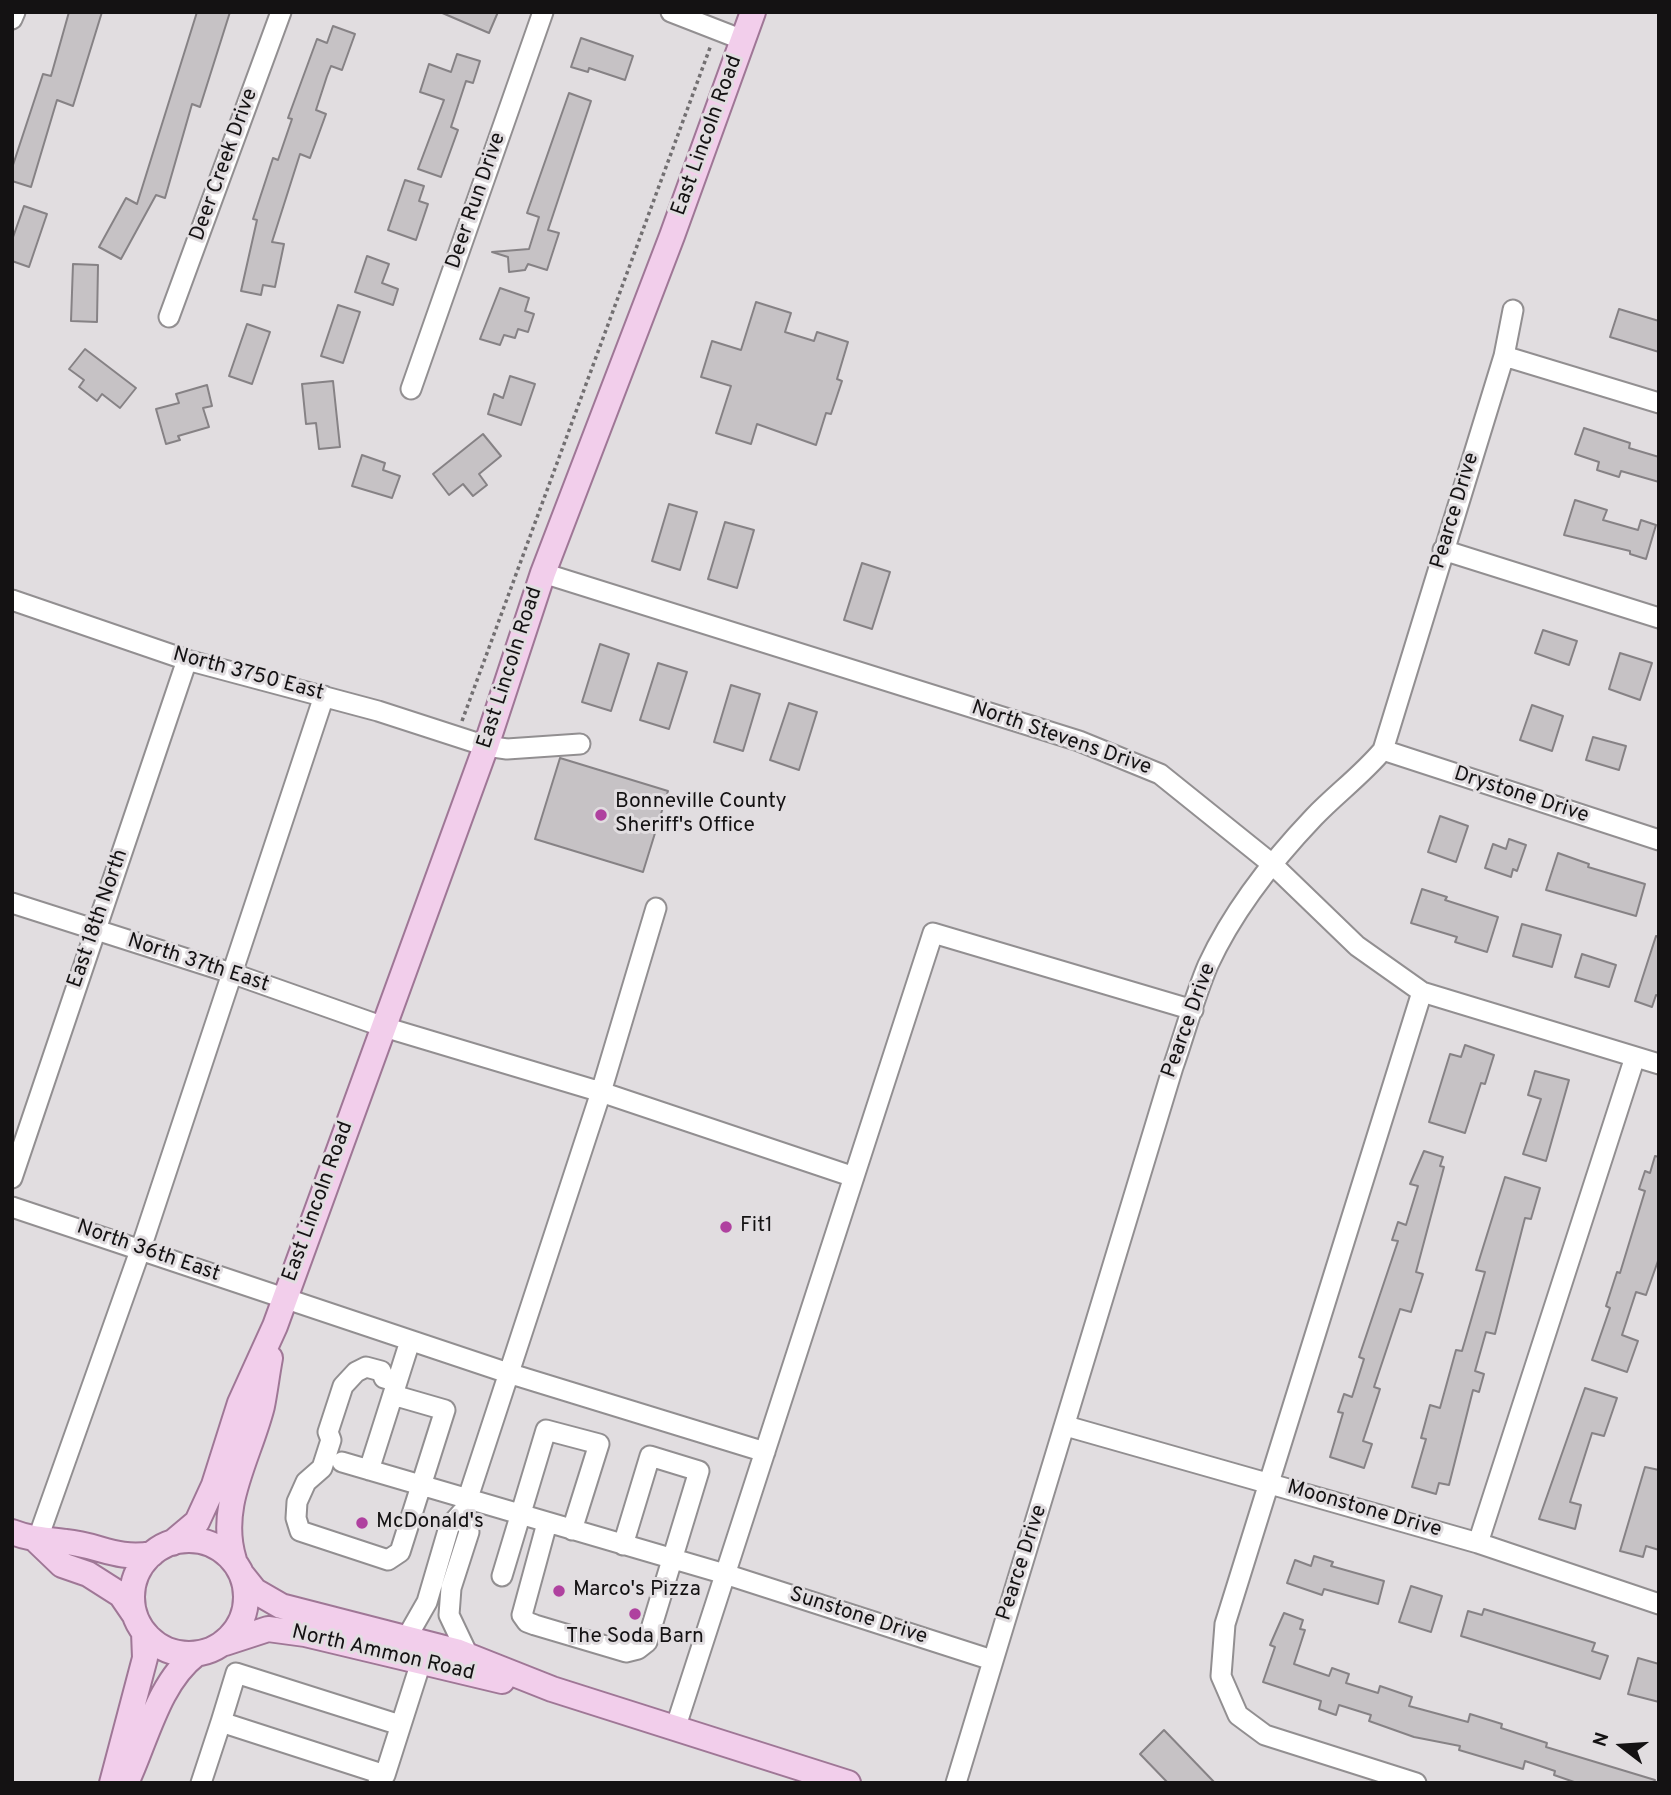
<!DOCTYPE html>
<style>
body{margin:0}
#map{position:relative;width:1671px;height:1795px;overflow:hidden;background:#e1dde0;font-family:Overpass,sans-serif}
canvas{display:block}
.frame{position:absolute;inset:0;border:14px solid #141213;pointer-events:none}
.north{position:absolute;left:1587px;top:1711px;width:70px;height:70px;-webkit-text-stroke:5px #e1dde0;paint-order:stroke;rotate:287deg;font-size:19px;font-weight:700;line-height:28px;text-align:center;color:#141213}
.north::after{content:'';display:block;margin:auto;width:24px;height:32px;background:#141213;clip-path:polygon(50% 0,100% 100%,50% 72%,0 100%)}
</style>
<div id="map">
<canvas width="1671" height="1795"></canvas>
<div class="frame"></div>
<div class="north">N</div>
</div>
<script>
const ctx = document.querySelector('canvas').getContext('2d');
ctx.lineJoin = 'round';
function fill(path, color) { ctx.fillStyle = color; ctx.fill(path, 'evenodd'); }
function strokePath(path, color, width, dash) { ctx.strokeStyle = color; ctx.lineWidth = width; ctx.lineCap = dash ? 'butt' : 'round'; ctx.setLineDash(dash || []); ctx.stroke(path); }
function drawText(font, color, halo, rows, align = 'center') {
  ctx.font = font + ' Overpass,sans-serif'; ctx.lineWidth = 6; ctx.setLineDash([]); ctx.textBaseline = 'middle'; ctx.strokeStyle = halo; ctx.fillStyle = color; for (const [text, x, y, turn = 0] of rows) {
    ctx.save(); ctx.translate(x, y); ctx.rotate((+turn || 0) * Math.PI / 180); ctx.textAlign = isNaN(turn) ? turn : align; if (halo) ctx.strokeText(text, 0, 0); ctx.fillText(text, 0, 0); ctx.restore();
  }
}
const building = new Path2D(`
 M 69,12 L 102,12 L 73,106 L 57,100 L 31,187 L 12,181 L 12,168 L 43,74 L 51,76 Z
 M 197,12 L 230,12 L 200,107 L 192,104 L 165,198 L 156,195 L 121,259 L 99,247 L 126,198 L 137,204 Z
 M 440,12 L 498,12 L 489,33 Z
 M 333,26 L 355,34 L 342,70 L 331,66 L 327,76 L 316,110 L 326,114 L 310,158 L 300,154 L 272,242 L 284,244 L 275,287 L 263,285 L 261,295 L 241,291 L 257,220 L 253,219 L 273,158 L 278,160 L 292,119 L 288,118 L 317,39 L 327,43 Z
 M 581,38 L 633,56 L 625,80 L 589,68 L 588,72 L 571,67 Z
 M 457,54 L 480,61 L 473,83 L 466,81 L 451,127 L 458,130 L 441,177 L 418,169 L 444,100 L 420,92 L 429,64 L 451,72 Z
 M 569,93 L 591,101 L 548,230 L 559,233 L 547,270 L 528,264 L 525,270 L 509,272 L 508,257 L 492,252 L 529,249 L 539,217 L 527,213 Z
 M 405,180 L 424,186 L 419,201 L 428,204 L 416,240 L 388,230 Z
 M 24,206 L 47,214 L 29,267 L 12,261 L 12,240 Z
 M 367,256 L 389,264 L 382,283 L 398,289 L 393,305 L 355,292 Z
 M 73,264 L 98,265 L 97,322 L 71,321 Z
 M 500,288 L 529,298 L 525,311 L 534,314 L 528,332 L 518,329 L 515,338 L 504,335 L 500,345 L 480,339 Z
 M 756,302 L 791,313 L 785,332 L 814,341 L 817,332 L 848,342 L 837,379 L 842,381 L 831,414 L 826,413 L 816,445 L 757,424 L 751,444 L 716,433 L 731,386 L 701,377 L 712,341 L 741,350 Z
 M 338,305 L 360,312 L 343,363 L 321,356 Z
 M 1619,309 L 1659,321 L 1659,352 L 1610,337 Z
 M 247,324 L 270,332 L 252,384 L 229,376 Z
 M 85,349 L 136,388 L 120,408 L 102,394 L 97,401 L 79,387 L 84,380 L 69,369 Z
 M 510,376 L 535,384 L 521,425 L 488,414 L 494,394 L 503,398 Z
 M 333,381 L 340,447 L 319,449 L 316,423 L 306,424 L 302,384 Z
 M 207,385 L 212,406 L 203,408 L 209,427 L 178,436 L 180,440 L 166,444 L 156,409 L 179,403 L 176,394 Z
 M 1584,428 L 1630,443 L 1629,448 L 1659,457 L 1659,482 L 1621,471 L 1619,477 L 1597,470 L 1599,462 L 1575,454 Z
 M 483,434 L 501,456 L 479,474 L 487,485 L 473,496 L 463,484 L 449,495 L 433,474 Z
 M 362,455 L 385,463 L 383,470 L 400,476 L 392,498 L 352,486 Z
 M 1575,500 L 1607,510 L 1603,520 L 1638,530 L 1641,520 L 1656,525 L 1646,559 L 1630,554 L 1630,551 L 1564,535 Z
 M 669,504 L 697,512 L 680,570 L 652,561 Z
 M 725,522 L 754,530 L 737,588 L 708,579 Z
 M 862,563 L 890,572 L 872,629 L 844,620 Z
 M 1543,630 L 1577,641 L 1569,665 L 1535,653 Z
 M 600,644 L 629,654 L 611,711 L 582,702 Z
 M 1620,653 L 1652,663 L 1640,700 L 1609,689 Z
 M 658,663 L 687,672 L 669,729 L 640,720 Z
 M 731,685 L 760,694 L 743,751 L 714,742 Z
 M 789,703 L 817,712 L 799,770 L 770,760 Z
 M 1532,705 L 1563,716 L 1552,751 L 1520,740 Z
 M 1593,737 L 1626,746 L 1619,770 L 1586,760 Z
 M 560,758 L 668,791 L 643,872 L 535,839 Z
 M 1440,816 L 1468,826 L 1456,862 L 1428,852 Z
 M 1509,839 L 1526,845 L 1517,871 L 1513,869 L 1511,877 L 1485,868 L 1493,844 L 1506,849 Z
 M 1558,853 L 1589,864 L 1588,867 L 1645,884 L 1636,916 L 1546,890 Z
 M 1422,889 L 1447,897 L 1445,900 L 1498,917 L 1487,952 L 1455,942 L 1457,937 L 1411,923 Z
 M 1522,924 L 1561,935 L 1552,967 L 1513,956 Z
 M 1656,936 L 1659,937 L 1659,996 L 1656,995 L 1652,1007 L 1635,1001 Z
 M 1582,954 L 1616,965 L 1609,987 L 1575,977 Z
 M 1465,1045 L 1494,1055 L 1485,1084 L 1481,1083 L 1465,1133 L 1429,1122 L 1450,1054 L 1461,1057 Z
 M 1535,1071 L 1569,1080 L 1546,1161 L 1523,1154 L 1541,1099 L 1528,1095 Z
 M 1424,1151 L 1443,1157 L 1440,1166 L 1444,1167 L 1416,1272 L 1423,1274 L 1411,1312 L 1400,1309 L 1374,1387 L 1380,1389 L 1363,1441 L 1372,1444 L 1364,1468 L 1330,1457 L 1343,1413 L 1338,1412 L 1344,1394 L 1352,1397 L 1364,1359 L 1359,1357 L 1398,1241 L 1392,1240 L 1398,1222 L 1406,1225 L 1418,1186 L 1410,1184 Z
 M 1655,1156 L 1659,1157 L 1659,1258 L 1646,1295 L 1636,1292 L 1622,1335 L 1638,1341 L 1627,1372 L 1592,1360 L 1610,1308 L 1606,1306 L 1617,1272 L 1620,1273 L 1645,1191 L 1639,1189 L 1645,1171 L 1650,1173 Z
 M 1505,1177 L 1540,1188 L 1531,1219 L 1525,1218 L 1495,1334 L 1486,1332 L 1475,1371 L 1484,1374 L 1479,1392 L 1473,1390 L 1449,1485 L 1439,1483 L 1436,1494 L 1412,1487 L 1426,1439 L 1421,1438 L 1430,1405 L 1440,1408 L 1456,1350 L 1462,1351 L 1485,1272 L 1476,1270 Z
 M 1585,1388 L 1617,1398 L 1604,1436 L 1592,1433 L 1570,1502 L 1581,1505 L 1575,1529 L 1539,1519 Z
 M 1645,1467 L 1659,1470 L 1659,1550 L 1646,1546 L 1643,1557 L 1620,1551 Z
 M 1314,1556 L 1333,1562 L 1331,1566 L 1384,1581 L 1378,1604 L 1324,1589 L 1322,1595 L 1287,1583 L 1295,1560 L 1311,1566 Z
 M 1411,1586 L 1442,1596 L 1431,1632 L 1399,1622 Z
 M 1484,1609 L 1595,1643 L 1592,1651 L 1608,1656 L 1600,1679 L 1461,1636 L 1468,1611 L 1482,1615 Z
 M 1284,1613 L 1303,1620 L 1300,1629 L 1305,1630 L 1294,1664 L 1329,1676 L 1332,1668 L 1349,1674 L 1346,1683 L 1378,1693 L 1380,1686 L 1412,1697 L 1409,1706 L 1468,1722 L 1470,1714 L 1502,1724 L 1501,1728 L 1547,1743 L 1546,1747 L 1655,1780 L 1654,1783 L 1577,1783 L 1554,1775 L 1555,1771 L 1525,1761 L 1523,1769 L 1459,1750 L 1460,1746 L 1414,1737 L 1369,1721 L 1371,1715 L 1339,1705 L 1336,1715 L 1319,1709 L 1321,1701 L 1263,1682 L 1275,1647 L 1270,1645 Z
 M 1638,1658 L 1659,1664 L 1659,1702 L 1628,1694 Z
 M 1164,1730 L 1215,1783 L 1168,1783 L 1140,1754 Z`);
fill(building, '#c6c2c5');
strokePath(building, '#868285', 2);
const minor = new Path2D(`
 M 671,12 L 743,40
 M 12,19 L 15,12
 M 169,317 L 281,12
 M 1504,356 L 1659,403
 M 411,389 L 543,12
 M 1443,550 L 1659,618
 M 543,573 L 1079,741 L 1160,774 L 1272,864 L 1357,946 L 1422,992 L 1659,1064
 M 12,600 L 187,660 L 378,711 L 486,746 L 507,749 L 580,744
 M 1383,750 L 1659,840
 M 12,903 L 231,973 L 384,1027 L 601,1092 L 656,908
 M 12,1178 L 187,660
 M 12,1207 L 508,1373 L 765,1452
 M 393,1395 L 445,1410 L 400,1552 L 388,1560 L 300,1531 L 296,1518 L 297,1502 L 306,1482 L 322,1468 L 331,1440 L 328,1432 L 343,1386 L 356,1372 L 366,1367 L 381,1371 L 384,1378 L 397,1382
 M 1066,1426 L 1478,1543 L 1659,1604
 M 342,1462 L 725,1574 L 992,1660
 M 369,1470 L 410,1341
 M 464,1510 L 469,1532 L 451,1588 L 449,1615 L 468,1655
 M 547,1523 L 522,1615 L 527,1622 L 535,1625 L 626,1652 L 638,1649 L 647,1642 L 699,1471 L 650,1456 L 623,1545
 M 37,1541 L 141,1248 L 324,696
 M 1478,1543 L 1635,1057
 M 502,1576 L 546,1430 L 599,1444 L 572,1530
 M 407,1637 L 427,1602 L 449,1527 L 464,1510 L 601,1092 L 854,1177
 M 221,1722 L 236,1673 L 400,1725
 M 675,1729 L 933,933 L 1193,1010
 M 378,1782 L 385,1775 L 421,1662
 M 201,1783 L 221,1722 L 385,1775
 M 956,1783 L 1173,1067 C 1185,1033 1194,998 1208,965 C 1233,911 1273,860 1314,817 C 1336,794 1362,775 1383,750 L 1504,356 L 1513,310
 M 1416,1783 L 1265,1735 L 1238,1715 L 1221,1676 L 1225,1624 L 1422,992`);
const major = new Path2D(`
 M 12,1532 C 33,1540 45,1539 66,1542 C 99,1545 116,1560 152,1554
 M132 1597a57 57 0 1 1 114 0a57 57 0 1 1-114 0Z
 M 37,1541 L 62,1565 L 88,1574 L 121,1595 L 134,1614
 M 172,1543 L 197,1522 L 214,1485 L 240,1403 L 275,1326 L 486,746 L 543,573 L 672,236 L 753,12
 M 234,1560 C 217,1506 249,1458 262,1406 C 265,1391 267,1374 270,1358
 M 243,1576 L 255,1591 L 281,1606 L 456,1651 L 552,1689 L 848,1783
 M 225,1643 L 268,1629 L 305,1634 L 502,1681
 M 112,1783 L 145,1658 L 144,1632
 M 126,1783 C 146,1741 158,1683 196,1654`);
strokePath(minor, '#928f91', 23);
strokePath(major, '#9f7796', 28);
strokePath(new Path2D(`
 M 462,721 L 711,45`), '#726f71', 3.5, [3.5, 3.5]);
strokePath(minor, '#fff', 19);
strokePath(major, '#f2ceeb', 24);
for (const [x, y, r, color] of [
 [601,815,7,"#af419f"],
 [726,1227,7,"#af419f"],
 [362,1523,7,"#af419f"],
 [559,1591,7,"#af419f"],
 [635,1614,7,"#af419f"]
]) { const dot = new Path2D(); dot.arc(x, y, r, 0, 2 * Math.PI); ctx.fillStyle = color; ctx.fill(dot); strokePath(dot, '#e1dde0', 2.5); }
drawText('21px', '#141213', '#e1dde0', [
 ["East Lincoln Road",708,136,-70],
 ["Deer Creek Drive",225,165,-70],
 ["Deer Run Drive",477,201,-71],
 ["Pearce Drive",1456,511,-73],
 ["East Lincoln Road",511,668,-72],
 ["North 3750 East",248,675,15],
 ["North Stevens Drive",1061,739,19],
 ["Drystone Drive",1521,796,18],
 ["East 18th North",99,919,-71],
 ["North 37th East",198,964,18],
 ["Pearce Drive",1190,1021,-70],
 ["East Lincoln Road",319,1202,-70],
 ["North 36th East",148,1252,19],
 ["Moonstone Drive",1364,1510,16],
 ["Pearce Drive",1023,1563,-72],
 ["Sunstone Drive",858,1617,18],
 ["North Ammon Road",383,1654,13]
]);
drawText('21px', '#141213', '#e1dde0', [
 ["Bonneville County",615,803],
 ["Sheriff's Office",615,827],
 ["Fit1",740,1227],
 ["McDonald's",376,1523],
 ["Marco's Pizza",573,1591],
 ["The Soda Barn",635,1638,"center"]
], 'left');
</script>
